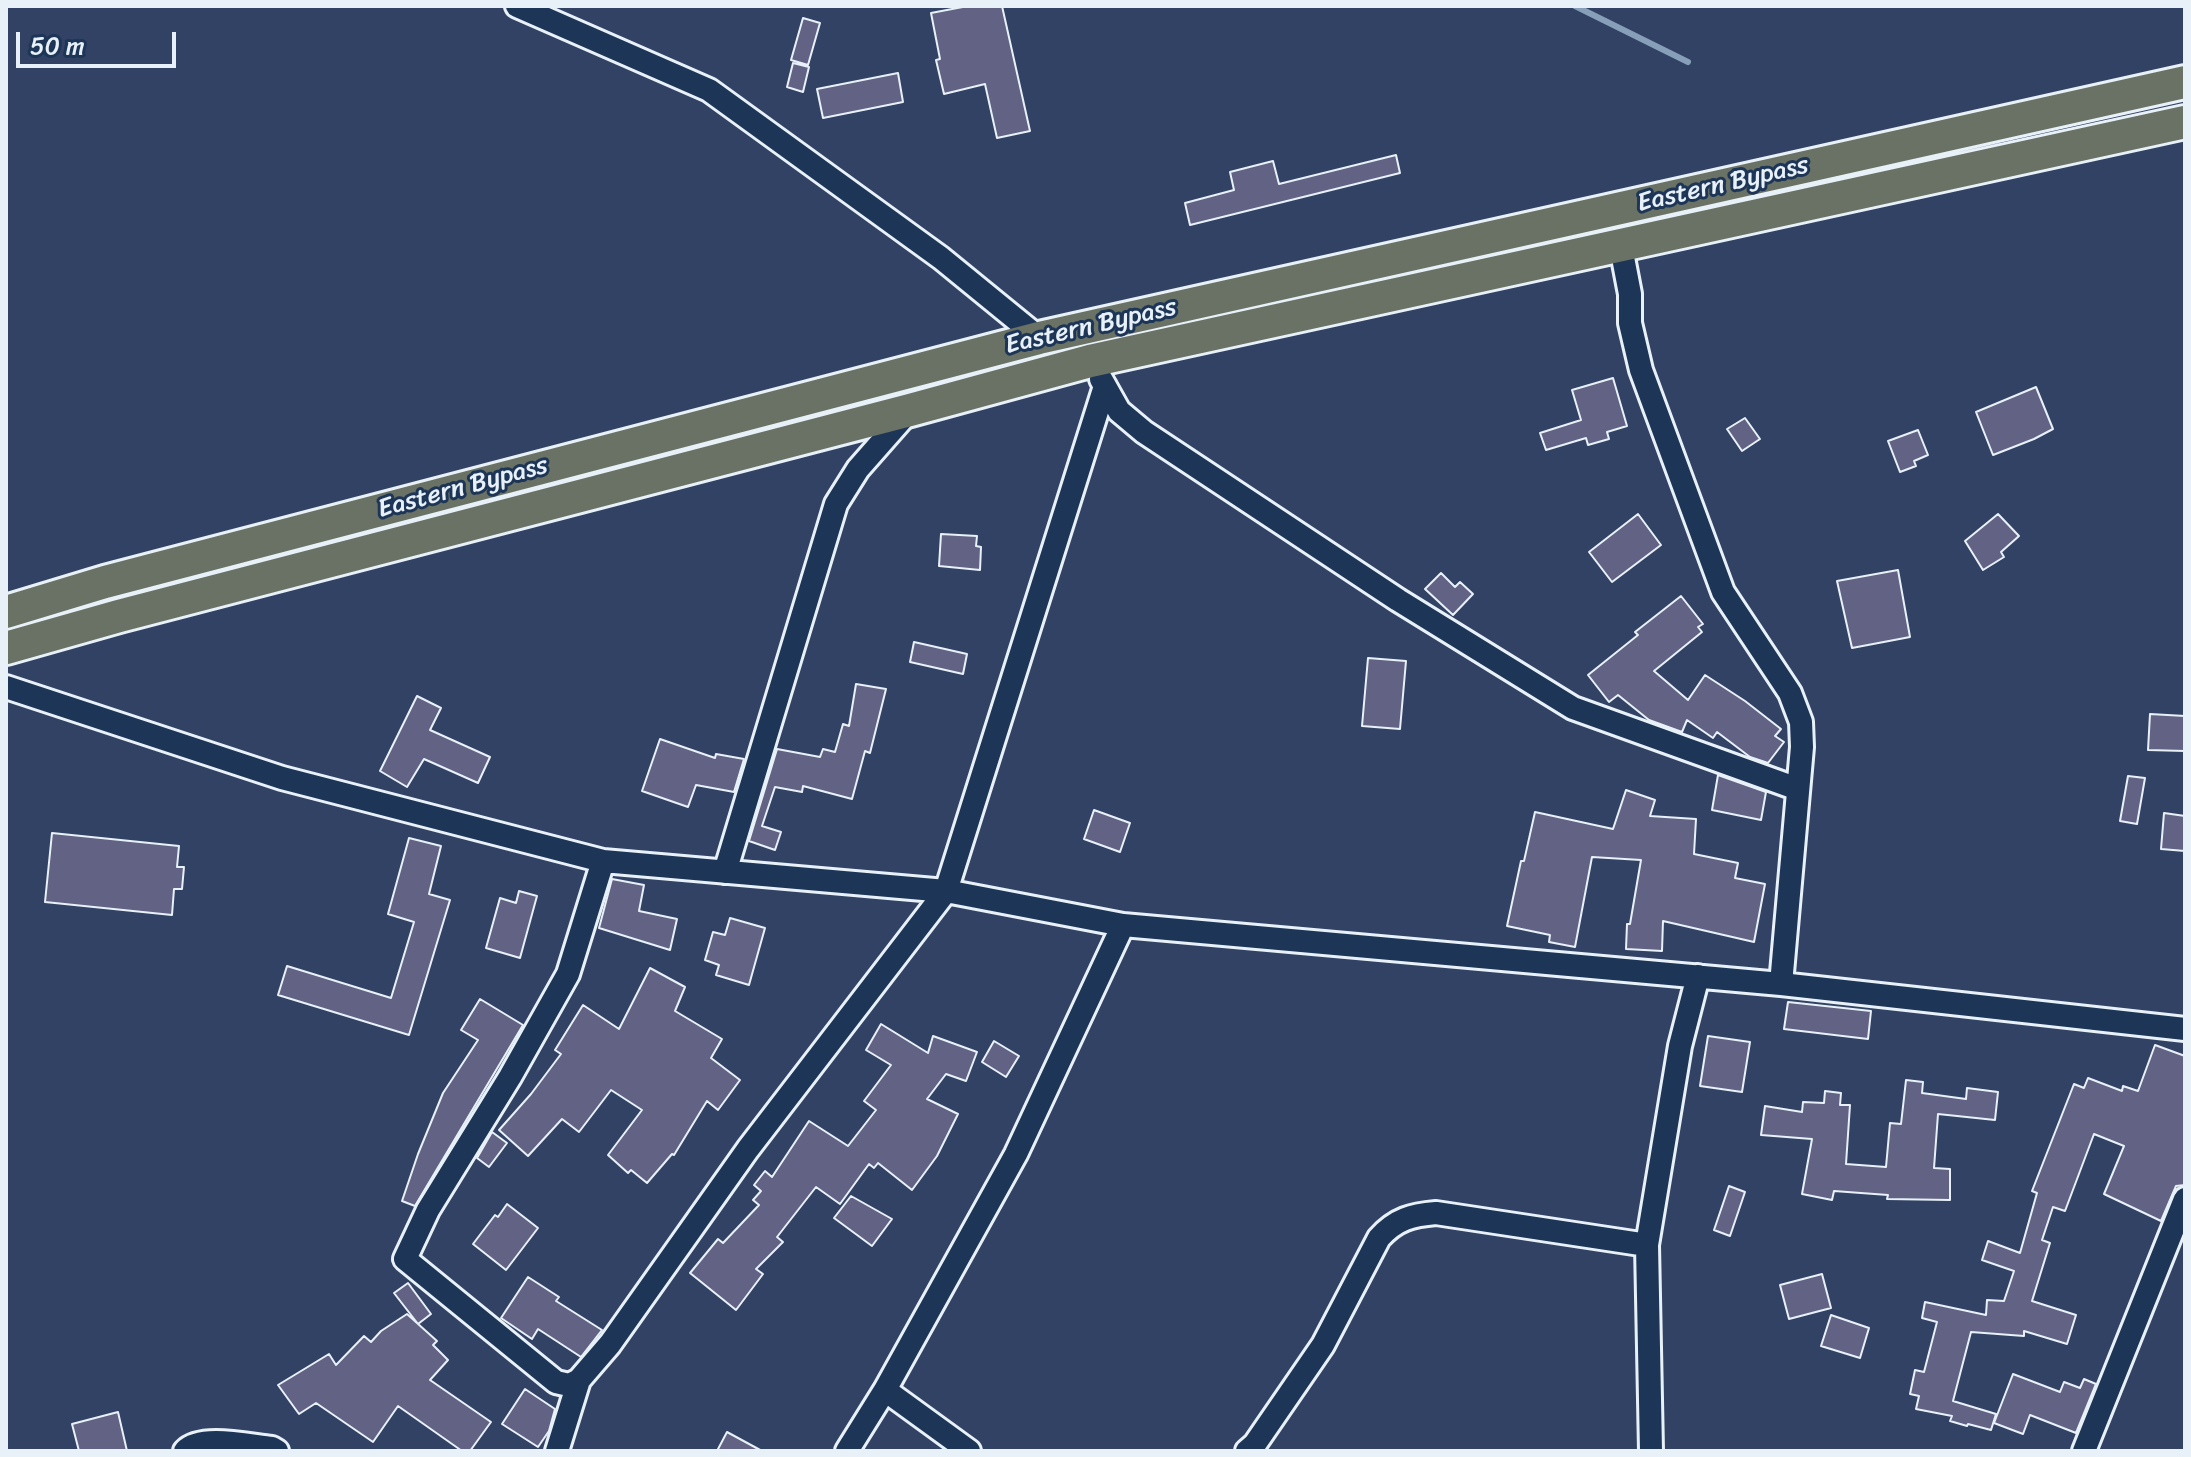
<!DOCTYPE html>
<style>
body{margin:0}
#map{position:relative;width:2191px;height:1457px;overflow:hidden;background:#324264;font-family:Sriracha,sans-serif}
canvas{display:block}
.frame{position:absolute;inset:0;border:8px solid #e8f1f8;pointer-events:none}
.scale{position:absolute;left:16px;top:32px;width:160px;height:36px;box-sizing:border-box;border:4px solid #e8f1f8;border-top:0;padding-left:10px;font-size:24px;line-height:28px;white-space:nowrap;color:#e8f1f8;-webkit-text-stroke:6px #1d3557;paint-order:stroke}
</style>
<div id="map">
<canvas width="2191" height="1457"></canvas>
<div class="frame"></div>
<div class="scale">50 m</div>
</div>
<script>
const ctx = document.querySelector('canvas').getContext('2d');
ctx.lineJoin = 'round';
function strokePath(path, color, width, dash) { ctx.strokeStyle = color; ctx.lineWidth = width; ctx.lineCap = dash ? 'butt' : 'round'; ctx.setLineDash(dash || []); ctx.stroke(path); }
function fill(path, color) { ctx.fillStyle = color; ctx.fill(path, 'evenodd'); }
function drawText(font, color, halo, rows, align = 'center') {
  ctx.font = font + ' Sriracha,sans-serif'; ctx.lineWidth = 6; ctx.setLineDash([]); ctx.textBaseline = 'middle'; ctx.strokeStyle = halo; ctx.fillStyle = color; for (const [text, x, y, turn = 0] of rows) {
    ctx.save(); ctx.translate(x, y); ctx.rotate((+turn || 0) * Math.PI / 180); ctx.textAlign = isNaN(turn) ? turn : align; if (halo) ctx.strokeText(text, 0, 0); ctx.fillText(text, 0, 0); ctx.restore();
  }
}
strokePath(new Path2D(`
 M 1575,6 L 1688,62`), '#879fb8', 6);
const building = new Path2D(`
 M 968,6 L 1002,6 L 1030,131 L 997,138 L 985,84 L 944,94 L 936,60 L 940,59 L 931,13 Z
 M 803,18 L 820,23 L 808,65 L 791,60 Z
 M 793,63 L 809,67 L 803,92 L 787,87 Z
 M 898,73 L 903,102 L 823,118 L 817,89 Z
 M 1396,155 L 1400,173 L 1190,225 L 1185,203 L 1234,190 L 1230,172 L 1273,161 L 1279,184 Z
 M 1613,378 L 1627,426 L 1607,432 L 1609,439 L 1588,445 L 1586,438 L 1546,450 L 1540,433 L 1581,420 L 1572,390 Z
 M 2036,387 L 2053,429 L 2034,439 L 1993,455 L 1976,412 Z
 M 1745,418 L 1760,439 L 1742,451 L 1727,429 Z
 M 1918,430 L 1928,455 L 1914,461 L 1916,466 L 1900,472 L 1888,441 Z
 M 1638,514 L 1661,545 L 1612,582 L 1589,552 Z
 M 1998,514 L 2019,536 L 2001,552 L 2004,557 L 1983,570 L 1965,541 Z
 M 941,534 L 977,536 L 976,546 L 981,547 L 980,570 L 939,566 Z
 M 1898,570 L 1910,637 L 1852,648 L 1837,581 Z
 M 1441,573 L 1455,587 L 1460,582 L 1473,594 L 1453,615 L 1425,589 Z
 M 1681,596 L 1703,624 L 1698,627 L 1702,632 L 1654,671 L 1688,700 L 1705,675 L 1745,701 L 1781,729 L 1775,736 L 1784,742 L 1768,763 L 1750,757 L 1717,732 L 1713,738 L 1687,720 L 1682,732 L 1649,720 L 1618,695 L 1609,702 L 1588,675 L 1638,635 L 1635,632 Z
 M 914,642 L 967,654 L 963,674 L 910,662 Z
 M 1368,658 L 1406,661 L 1400,729 L 1362,726 Z
 M 856,684 L 886,689 L 870,753 L 865,751 L 852,799 L 803,786 L 802,792 L 775,787 L 762,826 L 781,832 L 775,850 L 749,841 L 777,749 L 820,757 L 823,749 L 835,752 L 843,724 L 849,726 Z
 M 417,696 L 441,708 L 430,730 L 490,757 L 478,783 L 424,759 L 407,787 L 380,771 Z
 M 2150,714 L 2185,716 L 2185,751 L 2148,750 Z
 M 660,739 L 715,758 L 716,754 L 744,759 L 734,792 L 696,785 L 688,807 L 642,791 Z
 M 1718,775 L 1766,792 L 1761,820 L 1712,810 Z
 M 2128,776 L 2145,778 L 2137,824 L 2120,821 Z
 M 1626,790 L 1655,800 L 1650,816 L 1696,819 L 1694,854 L 1738,863 L 1735,878 L 1765,884 L 1754,942 L 1663,921 L 1662,951 L 1626,949 L 1627,924 L 1630,924 L 1641,860 L 1592,857 L 1575,947 L 1549,942 L 1550,935 L 1507,926 L 1521,861 L 1524,861 L 1535,812 L 1613,829 Z
 M 1094,810 L 1130,823 L 1120,852 L 1084,839 Z
 M 2164,813 L 2185,816 L 2185,851 L 2161,849 Z
 M 52,833 L 179,846 L 177,867 L 184,867 L 182,889 L 174,889 L 172,915 L 45,902 Z
 M 409,838 L 441,846 L 429,894 L 450,900 L 409,1035 L 278,995 L 287,966 L 391,998 L 414,922 L 388,914 Z
 M 612,879 L 644,885 L 639,911 L 677,919 L 670,950 L 599,928 Z
 M 519,891 L 537,896 L 520,958 L 486,948 L 500,898 L 516,903 Z
 M 730,918 L 765,928 L 749,985 L 716,975 L 719,965 L 705,960 L 713,932 L 725,935 Z
 M 650,968 L 685,987 L 675,1011 L 722,1039 L 711,1058 L 740,1080 L 718,1110 L 707,1101 L 674,1155 L 672,1154 L 647,1183 L 631,1170 L 628,1173 L 608,1155 L 642,1110 L 611,1090 L 579,1132 L 562,1119 L 528,1156 L 499,1130 L 531,1094 L 561,1054 L 555,1050 L 583,1005 L 619,1029 Z
 M 480,999 L 523,1025 L 415,1206 L 402,1201 L 418,1154 L 443,1093 L 478,1040 L 461,1030 Z
 M 1788,1002 L 1871,1011 L 1868,1039 L 1784,1029 Z
 M 881,1024 L 928,1053 L 933,1036 L 977,1052 L 966,1081 L 946,1074 L 927,1099 L 958,1114 L 937,1156 L 912,1190 L 878,1163 L 874,1168 L 869,1164 L 840,1204 L 816,1187 L 777,1237 L 783,1242 L 756,1269 L 763,1274 L 736,1310 L 690,1273 L 718,1239 L 723,1243 L 759,1205 L 753,1200 L 761,1191 L 754,1185 L 765,1171 L 772,1177 L 809,1121 L 848,1146 L 876,1110 L 864,1101 L 891,1065 L 866,1050 Z
 M 1708,1036 L 1750,1042 L 1742,1092 L 1700,1086 Z
 M 994,1041 L 1019,1056 L 1006,1077 L 982,1062 Z
 M 2155,1045 L 2185,1056 L 2185,1185 L 2176,1186 L 2161,1221 L 2104,1194 L 2124,1146 L 2094,1134 L 2065,1211 L 2053,1207 L 2042,1240 L 2050,1243 L 2032,1301 L 2076,1315 L 2067,1344 L 2024,1331 L 2024,1336 L 1971,1332 L 1953,1401 L 1996,1414 L 1991,1430 L 1968,1424 L 1967,1426 L 1950,1421 L 1952,1416 L 1916,1409 L 1919,1396 L 1910,1394 L 1915,1370 L 1924,1372 L 1937,1322 L 1922,1318 L 1925,1302 L 1986,1315 L 1987,1300 L 2004,1301 L 2014,1271 L 1982,1260 L 1988,1241 L 2020,1253 L 2037,1193 L 2032,1191 L 2074,1084 L 2084,1088 L 2088,1078 L 2122,1091 L 2123,1086 L 2138,1091 Z
 M 1906,1080 L 1923,1082 L 1922,1093 L 1966,1099 L 1967,1088 L 1998,1092 L 1995,1120 L 1938,1114 L 1934,1168 L 1950,1169 L 1950,1200 L 1887,1199 L 1888,1195 L 1834,1191 L 1832,1200 L 1802,1194 L 1812,1139 L 1761,1135 L 1765,1106 L 1802,1112 L 1803,1102 L 1824,1103 L 1825,1091 L 1841,1093 L 1840,1105 L 1850,1105 L 1846,1164 L 1886,1167 L 1890,1123 L 1901,1124 Z
 M 492,1132 L 507,1143 L 489,1167 L 477,1158 Z
 M 1729,1186 L 1745,1192 L 1730,1236 L 1714,1230 Z
 M 851,1196 L 892,1219 L 872,1246 L 834,1218 Z
 M 507,1204 L 538,1228 L 506,1270 L 473,1244 L 495,1215 L 498,1217 Z
 M 1822,1274 L 1831,1308 L 1789,1319 L 1780,1285 Z
 M 528,1277 L 559,1297 L 556,1301 L 602,1330 L 581,1357 L 538,1329 L 532,1339 L 501,1318 Z
 M 408,1283 L 431,1314 L 418,1324 L 394,1293 Z
 M 407,1314 L 437,1341 L 433,1345 L 448,1360 L 430,1380 L 491,1422 L 470,1451 L 462,1451 L 398,1406 L 373,1442 L 316,1403 L 299,1414 L 278,1385 L 329,1354 L 336,1365 L 364,1336 L 371,1342 L 381,1331 Z
 M 1831,1315 L 1869,1328 L 1860,1358 L 1821,1346 Z
 M 2013,1374 L 2060,1392 L 2064,1382 L 2080,1388 L 2084,1379 L 2096,1384 L 2076,1433 L 2030,1415 L 2023,1434 L 1994,1423 Z
 M 525,1389 L 555,1409 L 549,1431 L 538,1447 L 502,1424 Z
 M 118,1412 L 127,1451 L 79,1451 L 72,1424 Z
 M 727,1432 L 762,1451 L 717,1451 Z`);
fill(building, '#626284');
strokePath(building, '#e8f1f8', 2);
const minor = new Path2D(`
 M 517,6 L 709,90 L 941,258 L 1039,338
 M 1621,247 L 1630,294 L 1630,323 L 1641,370 L 1723,592 L 1790,693 L 1801,722 L 1802,747 L 1781,984
 M 1101,379 L 1119,411 L 1144,432 L 1398,600 L 1573,708 L 1798,789
 M 6,687 L 282,778 L 603,861 L 946,891 L 1123,925 L 1781,984 L 2185,1029
 M 603,861 L 568,974 L 510,1077 L 428,1210 L 405,1259 L 556,1382 L 569,1385 L 579,1380 L 610,1344 L 748,1149 L 946,891 L 1105,386
 M 725,872 L 836,504 L 858,469 L 909,411
 M 885,1390 L 969,1451
 M 185,1451 C 201,1434 250,1446 272,1448 L 277,1451
 M 557,1451 L 579,1380
 M 847,1451 L 885,1390 L 1016,1154 L 1123,925
 M 1247,1451 L 1255,1444 L 1323,1345 L 1379,1238 C 1396,1219 1412,1215 1436,1213 L 1647,1245
 M 1651,1451 L 1647,1245 L 1680,1046 L 1698,976
 M 2084,1451 L 2185,1199`);
const highway = new Path2D(`
 M 6,612 L 105,582 L 1039,338 L 2185,82
 M 6,648 L 119,616 L 910,410 L 1090,361 L 2185,122`);
strokePath(minor, '#e8f1f8', 28);
strokePath(highway, '#e8f1f8', 38);
strokePath(minor, '#1d3557', 22);
strokePath(highway, '#6a7165', 32);
drawText('26px', '#e8f1f8', '#1d3557', [
 ["Eastern Bypass",1723,185,-13],
 ["Eastern Bypass",1091,327,-13],
 ["Eastern Bypass",463,488,-15]
]);
</script>
